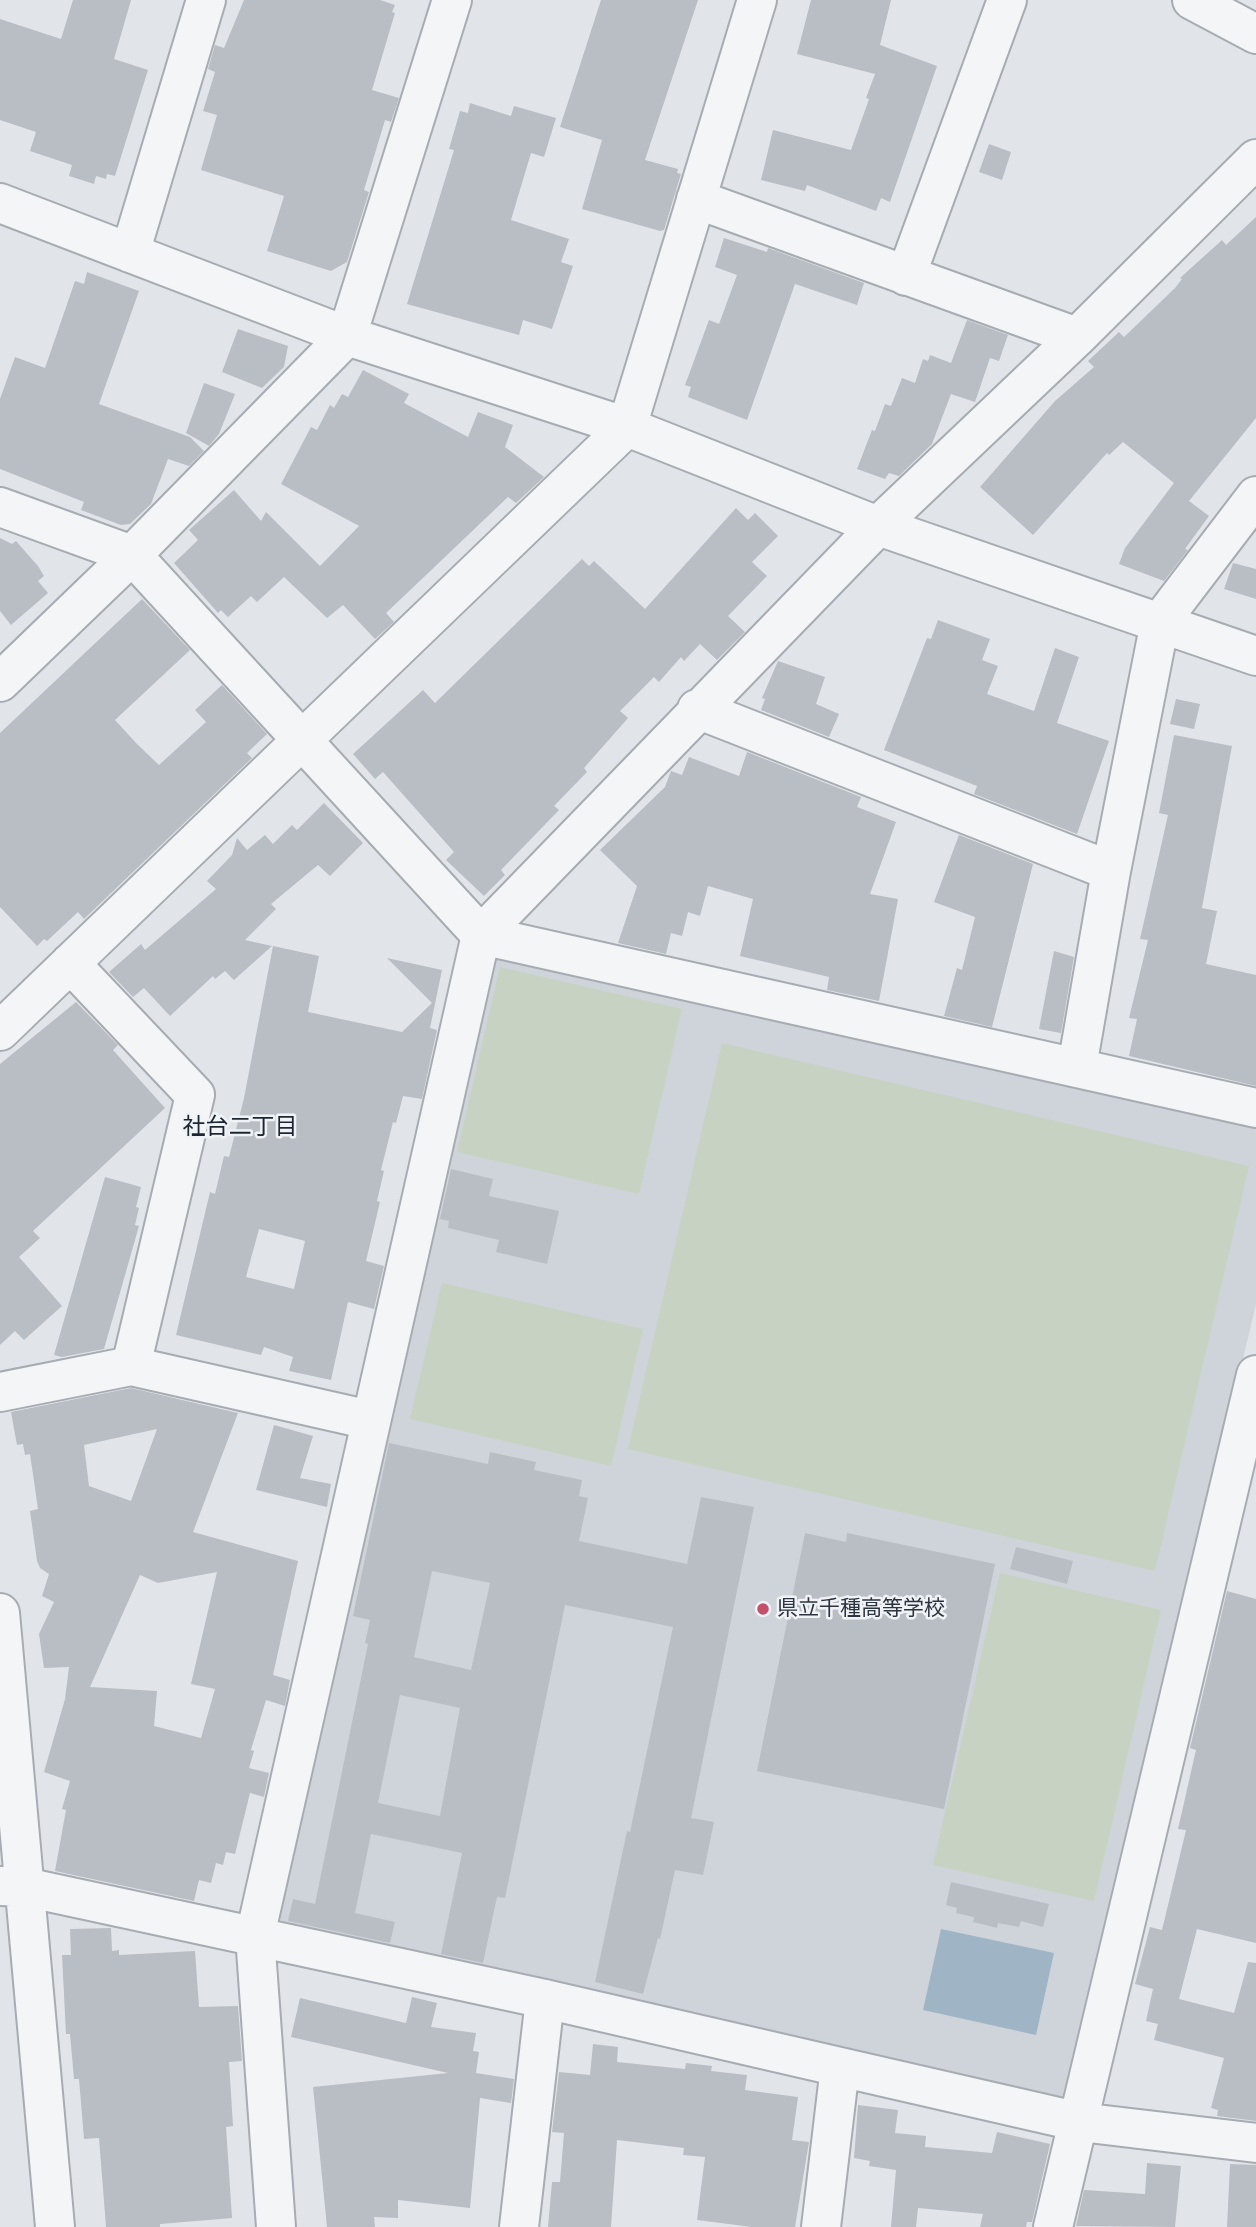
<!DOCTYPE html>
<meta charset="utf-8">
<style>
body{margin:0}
canvas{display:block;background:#e1e5e9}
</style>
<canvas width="1256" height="2227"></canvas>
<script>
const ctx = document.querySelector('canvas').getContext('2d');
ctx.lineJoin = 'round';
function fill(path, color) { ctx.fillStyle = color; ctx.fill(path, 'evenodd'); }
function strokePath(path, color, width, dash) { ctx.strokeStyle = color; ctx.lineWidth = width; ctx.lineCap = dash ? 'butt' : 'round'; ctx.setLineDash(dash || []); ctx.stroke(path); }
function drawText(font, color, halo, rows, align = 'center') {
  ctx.font = font + ' Arial,"Noto Sans JP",sans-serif'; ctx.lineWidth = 5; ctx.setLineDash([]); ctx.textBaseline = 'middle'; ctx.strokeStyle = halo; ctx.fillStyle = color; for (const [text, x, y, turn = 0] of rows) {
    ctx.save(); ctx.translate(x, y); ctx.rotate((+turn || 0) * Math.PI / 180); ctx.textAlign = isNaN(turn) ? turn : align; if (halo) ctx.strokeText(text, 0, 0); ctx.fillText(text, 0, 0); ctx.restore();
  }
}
fill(new Path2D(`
 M 498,950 L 1256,1123 L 1256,1304 L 1068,2100 L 283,1924 L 277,1913 L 482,962 Z`), '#cfd4da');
fill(new Path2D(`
 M 500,967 L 682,1009 L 639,1194 L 457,1152 Z
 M 722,1043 L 1249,1166 L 1155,1571 L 628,1449 Z
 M 442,1283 L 643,1329 L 611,1466 L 410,1419 Z
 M 1000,1573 L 1161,1610 L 1094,1901 L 933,1865 Z`), '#c8d2c3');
fill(new Path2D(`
 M 941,1929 L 1054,1953 L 1036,2035 L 923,2010 Z`), '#9fb5c6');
fill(new Path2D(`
 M 73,0 L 131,0 L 114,59 L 148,70 L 115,176 L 107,174 L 106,179 L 96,176 L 94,184 L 69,176 L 72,165 L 30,151 L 36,132 L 0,120 L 0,19 L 61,39 Z
 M 244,0 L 380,0 L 395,5 L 392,12 L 395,13 L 372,90 L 399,98 L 391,122 L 385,120 L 364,190 L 369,192 L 347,262 L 331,271 L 267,251 L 284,196 L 201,170 L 217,115 L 203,111 L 215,72 L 208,69 L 215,45 L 224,48 Z
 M 601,0 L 698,0 L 645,160 L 678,169 L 677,173 L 681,174 L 664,230 L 660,231 L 582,209 L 602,140 L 560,127 Z
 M 811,0 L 891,0 L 880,45 L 937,66 L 890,202 L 881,198 L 876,211 L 807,185 L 805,191 L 761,180 L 773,130 L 851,150 L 869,99 L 866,98 L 875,74 L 797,54 Z
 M 470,103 L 511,116 L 514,106 L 556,118 L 544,157 L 531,153 L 511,220 L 569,239 L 561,262 L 573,266 L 552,329 L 523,320 L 519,335 L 407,304 L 454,150 L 449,149 L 460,111 L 468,113 Z
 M 989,144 L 1011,152 L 1002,180 L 979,172 Z
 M 1256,217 L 1256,418 L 1189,501 L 1209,516 L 1185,549 L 1188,550 L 1164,581 L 1119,564 L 1125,548 L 1174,483 L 1123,442 L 1109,455 L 1107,453 L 1033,535 L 980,487 L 1055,401 L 1094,367 L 1088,361 L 1119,332 L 1124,337 L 1175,288 L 1182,279 L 1180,278 L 1222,240 L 1226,245 Z
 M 724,238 L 767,252 L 768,248 L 864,283 L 857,305 L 795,284 L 747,420 L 688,397 L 691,387 L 685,385 L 709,320 L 719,324 L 737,275 L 715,267 Z
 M 87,272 L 139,291 L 99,404 L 190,437 L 204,451 L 189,466 L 168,459 L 151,504 L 130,524 L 121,525 L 81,510 L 84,502 L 0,469 L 0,399 L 15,357 L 45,368 L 75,281 L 84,284 Z
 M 967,320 L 1008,335 L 999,361 L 990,358 L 975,402 L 951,394 L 932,444 L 899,476 L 889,473 L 885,479 L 857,469 L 872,430 L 875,431 L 885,404 L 891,406 L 902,378 L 915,383 L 923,359 L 928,361 L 930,355 L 951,363 Z
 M 238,329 L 288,346 L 284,367 L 262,388 L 222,372 Z
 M 363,370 L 409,394 L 404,403 L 468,437 L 478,412 L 513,425 L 505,447 L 544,477 L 516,503 L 508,497 L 424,577 L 386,613 L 394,622 L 375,639 L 343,605 L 327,618 L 284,577 L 257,602 L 251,596 L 228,617 L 221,610 L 218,613 L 174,563 L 198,540 L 189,530 L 234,490 L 261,521 L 266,512 L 320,566 L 359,526 L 281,484 L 311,427 L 317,430 L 330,405 L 334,408 L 342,394 L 348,397 Z
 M 204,383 L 235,394 L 219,434 L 209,446 L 186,433 Z
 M 736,508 L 748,520 L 755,513 L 778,536 L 752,562 L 767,576 L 728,616 L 745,632 L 717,660 L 700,644 L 684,661 L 681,657 L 659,682 L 654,677 L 620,711 L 628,718 L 584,768 L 587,772 L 554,806 L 559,810 L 501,870 L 505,875 L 484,896 L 446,860 L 454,852 L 383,772 L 375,779 L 353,754 L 423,690 L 435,703 L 582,559 L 589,566 L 594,561 L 645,609 Z
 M 0,538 L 12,544 L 16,541 L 38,566 L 44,576 L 38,581 L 48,593 L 11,625 L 0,611 Z
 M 1233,563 L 1256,569 L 1256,599 L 1224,589 Z
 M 142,599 L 190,650 L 115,720 L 137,744 L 159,765 L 206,722 L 195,710 L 222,685 L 267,734 L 247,753 L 252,758 L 84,919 L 78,912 L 47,941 L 44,939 L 37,946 L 0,907 L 0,733 Z
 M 938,620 L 990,639 L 982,660 L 998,666 L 987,694 L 1034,711 L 1055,648 L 1079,657 L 1057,723 L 1109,741 L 1077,834 L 974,794 L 977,786 L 884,750 L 927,638 L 931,639 Z
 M 778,661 L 825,677 L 816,704 L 839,714 L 829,737 L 761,710 L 765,699 L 762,698 Z
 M 1176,699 L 1200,704 L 1194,729 L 1170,724 Z
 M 1174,735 L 1232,746 L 1202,908 L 1217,911 L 1206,964 L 1256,975 L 1256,1086 L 1129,1056 L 1137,1019 L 1129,1018 L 1148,940 L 1140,939 L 1168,815 L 1159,813 Z
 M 747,752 L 861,797 L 857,807 L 896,822 L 870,894 L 898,899 L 879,1001 L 827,990 L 829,977 L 740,956 L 753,899 L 708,886 L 700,916 L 688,912 L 682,936 L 671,933 L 666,954 L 618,943 L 637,886 L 600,850 L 665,787 L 671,771 L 682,775 L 689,757 L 739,776 Z
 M 324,803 L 363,843 L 330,876 L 318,865 L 271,904 L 276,909 L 245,940 L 272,946 L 234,980 L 225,971 L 215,979 L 213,976 L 170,1016 L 144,988 L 133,997 L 109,972 L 141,944 L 145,950 L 216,889 L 207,881 L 232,855 L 237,838 L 247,850 L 265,835 L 273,844 L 292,825 L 297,830 Z
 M 959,835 L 1033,864 L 992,1027 L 944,1016 L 957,968 L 962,970 L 975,917 L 934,902 Z
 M 273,946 L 319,956 L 308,1012 L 402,1032 L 432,1003 L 387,958 L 442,970 L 430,1028 L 437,1030 L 422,1099 L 403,1096 L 396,1123 L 393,1122 L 381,1170 L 384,1171 L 377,1201 L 380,1202 L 366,1261 L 384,1266 L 374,1309 L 348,1302 L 331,1380 L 289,1371 L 293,1357 L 264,1347 L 261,1355 L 176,1335 L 210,1192 L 215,1194 L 224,1156 L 229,1157 L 244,1098 ZM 259,1229 L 305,1241 L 294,1289 L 246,1277 Z
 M 1054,951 L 1074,957 L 1061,1033 L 1039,1029 Z
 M 76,1002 L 118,1045 L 113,1050 L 165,1108 L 33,1231 L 40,1238 L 19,1257 L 62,1306 L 24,1340 L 15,1331 L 0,1345 L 0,1064 Z
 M 451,1169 L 493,1179 L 489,1196 L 559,1211 L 547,1264 L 496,1252 L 499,1240 L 448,1228 L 449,1221 L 440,1219 Z
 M 105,1177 L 141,1187 L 136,1207 L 139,1208 L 135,1225 L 139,1226 L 104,1349 L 62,1357 L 54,1355 Z
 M 131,1388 L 238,1413 L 193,1532 L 298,1561 L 273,1675 L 290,1680 L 285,1706 L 266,1700 L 251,1750 L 254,1751 L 249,1768 L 269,1773 L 264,1797 L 250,1793 L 235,1854 L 226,1852 L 223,1865 L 216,1863 L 211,1883 L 199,1880 L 194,1901 L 55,1871 L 66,1810 L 62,1809 L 70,1781 L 44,1772 L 65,1699 L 69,1667 L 44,1668 L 39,1634 L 54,1602 L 42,1596 L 49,1574 L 40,1568 L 37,1561 L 30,1511 L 38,1509 L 30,1454 L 25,1455 L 23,1444 L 17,1445 L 11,1412 ZM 157,1429 L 131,1501 L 89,1486 L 84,1445 ZM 217,1572 L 191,1684 L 215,1689 L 201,1738 L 154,1726 L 157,1691 L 90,1687 L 140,1575 L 158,1583 Z
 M 274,1425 L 313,1436 L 300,1478 L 331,1484 L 327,1507 L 256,1490 Z
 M 389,1443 L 488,1464 L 490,1452 L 536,1462 L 534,1470 L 582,1480 L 579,1496 L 588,1498 L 579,1541 L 687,1564 L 701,1497 L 754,1507 L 691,1818 L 714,1822 L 703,1875 L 675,1870 L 660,1939 L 658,1938 L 643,1994 L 595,1982 L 627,1831 L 630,1832 L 673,1627 L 565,1605 L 505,1898 L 497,1897 L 483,1963 L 441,1954 L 462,1853 L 371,1834 L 355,1913 L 395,1922 L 390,1943 L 288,1921 L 293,1899 L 315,1904 L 368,1644 L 365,1643 L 370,1620 L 353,1616 ZM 432,1571 L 490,1583 L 471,1670 L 414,1657 ZM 400,1695 L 460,1708 L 440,1816 L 378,1803 Z
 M 805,1533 L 846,1542 L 847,1533 L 995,1564 L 944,1809 L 757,1771 Z
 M 1016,1547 L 1073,1561 L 1067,1584 L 1010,1569 Z
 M 1227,1591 L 1256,1599 L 1256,1943 L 1197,1929 L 1179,1999 L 1234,2013 L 1248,1962 L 1256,1963 L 1256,2121 L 1217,2116 L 1218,2110 L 1211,2108 L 1224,2058 L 1154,2040 L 1158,2024 L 1146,2021 L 1153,1989 L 1135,1984 L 1150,1927 L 1162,1930 L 1186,1830 L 1178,1829 L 1196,1750 L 1190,1748 Z
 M 951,1882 L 1049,1904 L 1043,1927 L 1021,1921 L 1019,1927 L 998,1923 L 997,1928 L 973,1922 L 974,1917 L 956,1913 L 957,1908 L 946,1905 Z
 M 111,1928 L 112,1951 L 119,1950 L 119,1955 L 195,1951 L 199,2007 L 238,2006 L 242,2061 L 229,2062 L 233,2126 L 226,2127 L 232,2218 L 160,2224 L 160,2227 L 106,2227 L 99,2138 L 84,2139 L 79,2079 L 74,2079 L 70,2034 L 66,2034 L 62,1955 L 71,1955 L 70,1929 Z
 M 412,1997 L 437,2003 L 431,2027 L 476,2033 L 473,2051 L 479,2052 L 476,2073 L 514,2079 L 511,2103 L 480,2098 L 470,2208 L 398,2200 L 398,2218 L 374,2217 L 375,2227 L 327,2227 L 313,2087 L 448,2073 L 291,2037 L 300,1998 L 406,2023 Z
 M 593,2044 L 618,2047 L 617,2062 L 685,2069 L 686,2063 L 712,2066 L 711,2071 L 747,2075 L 745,2090 L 798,2097 L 792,2140 L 809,2142 L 795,2227 L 752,2227 L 697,2220 L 705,2157 L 683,2155 L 684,2148 L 617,2140 L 611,2227 L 548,2227 L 552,2182 L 560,2182 L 564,2133 L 552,2132 L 559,2072 L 590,2075 Z
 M 858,2105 L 898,2110 L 895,2133 L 926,2136 L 925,2147 L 992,2153 L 997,2132 L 1050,2144 L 1032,2222 L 1027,2222 L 1026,2227 L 980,2227 L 983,2214 L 918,2208 L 916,2227 L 891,2227 L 896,2170 L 869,2166 L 870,2161 L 854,2158 Z
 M 1147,2163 L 1181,2166 L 1175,2227 L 1076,2226 L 1084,2190 L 1145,2194 Z
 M 1230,2164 L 1256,2165 L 1256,2227 L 1227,2227 Z`), '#b9bec5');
const minor = new Path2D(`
 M 1192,0 L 1256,34
 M 696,199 L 1077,337
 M 0,203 L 347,336 L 627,427 L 878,526 L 1256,656
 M 130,253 L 206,0
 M 906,276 L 1007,0
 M 0,507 L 132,555 L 481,935 L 878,526 L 1077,337 L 1256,159
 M 0,682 L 132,555 L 347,336 L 452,0
 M 697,709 L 1111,871
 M 70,963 L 195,1095 L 131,1366
 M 0,1031 L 627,427 L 757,0
 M 1077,1067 L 1111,871 L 1160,622 L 1256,496
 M 0,1392 L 131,1366 L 370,1420
 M 0,1613 L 55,2227
 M 0,1886 L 25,1887 L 545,1999 L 840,2067
 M 276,2227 L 255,1936 L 481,935 L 1256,1108
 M 519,2227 L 545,1999
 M 821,2227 L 840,2067 L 1080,2122 L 1256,2143
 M 1053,2227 L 1256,1375`);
strokePath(minor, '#a7acb3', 42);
strokePath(minor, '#f3f5f7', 38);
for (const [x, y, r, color] of [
 [763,1609,7,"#c4506a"]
]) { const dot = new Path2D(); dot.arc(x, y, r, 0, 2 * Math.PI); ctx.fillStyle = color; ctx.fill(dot); strokePath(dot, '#f0f3f6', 2.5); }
drawText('21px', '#2b343f', '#f0f3f6', [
 ["県立千種高等学校",777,1609]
], 'left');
drawText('23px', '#1d2530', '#f0f3f6', [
 ["社台二丁目",240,1128]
]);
</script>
